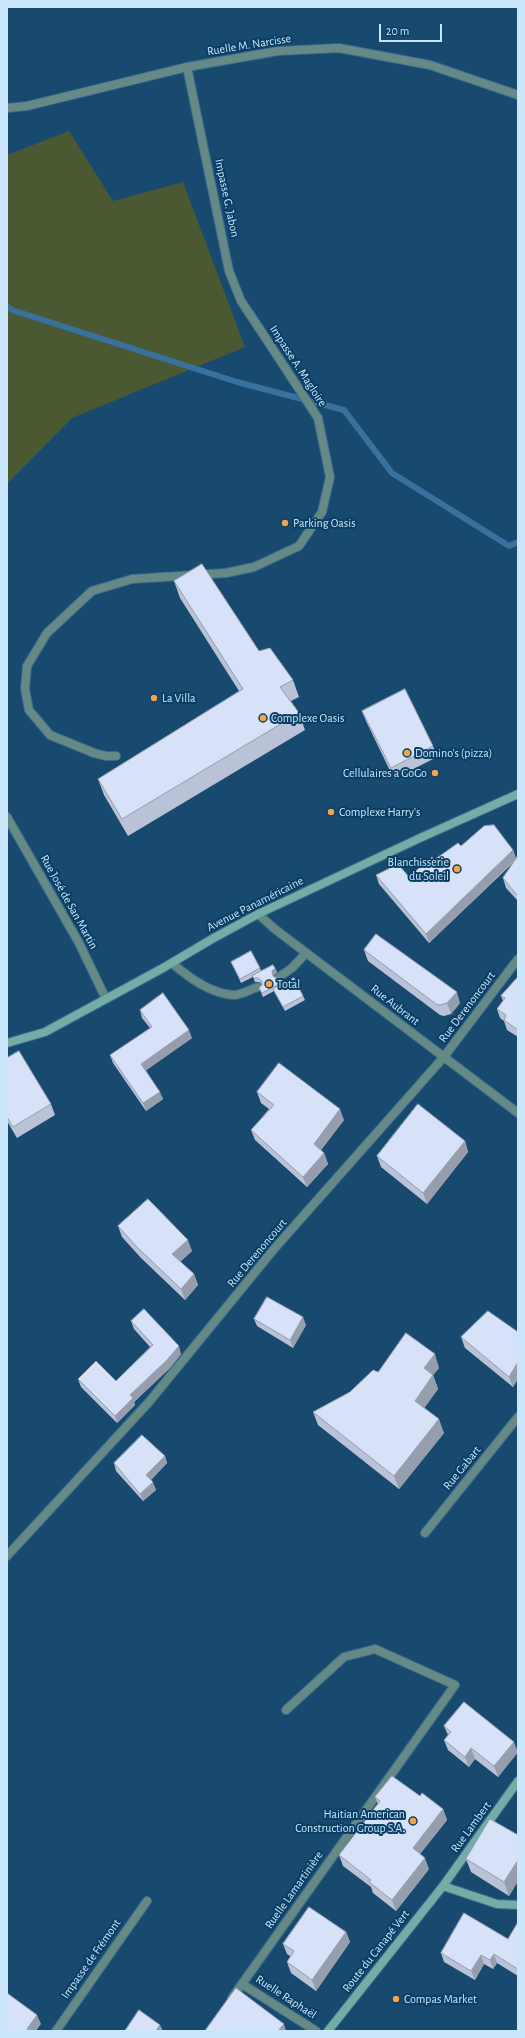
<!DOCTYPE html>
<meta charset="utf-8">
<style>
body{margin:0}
#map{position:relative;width:525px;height:2038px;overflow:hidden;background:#184a70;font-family:"Alegreya Sans",sans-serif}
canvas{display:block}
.frame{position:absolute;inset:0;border:8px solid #cbe5fb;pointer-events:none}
.scale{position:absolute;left:379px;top:24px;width:63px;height:18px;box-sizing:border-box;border:2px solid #cbe5fb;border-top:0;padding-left:5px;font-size:12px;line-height:14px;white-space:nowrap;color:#cbe5fb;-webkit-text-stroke:3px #093f64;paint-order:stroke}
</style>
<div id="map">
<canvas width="525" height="2038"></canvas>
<div class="frame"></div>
<div class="scale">20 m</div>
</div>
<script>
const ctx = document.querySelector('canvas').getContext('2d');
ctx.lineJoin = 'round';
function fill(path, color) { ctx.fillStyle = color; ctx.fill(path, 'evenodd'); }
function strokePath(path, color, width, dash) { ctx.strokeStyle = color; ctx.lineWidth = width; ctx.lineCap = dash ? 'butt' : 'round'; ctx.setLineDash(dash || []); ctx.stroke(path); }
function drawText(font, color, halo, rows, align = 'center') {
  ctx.font = font + ' "Alegreya Sans",sans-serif'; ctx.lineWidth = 4; ctx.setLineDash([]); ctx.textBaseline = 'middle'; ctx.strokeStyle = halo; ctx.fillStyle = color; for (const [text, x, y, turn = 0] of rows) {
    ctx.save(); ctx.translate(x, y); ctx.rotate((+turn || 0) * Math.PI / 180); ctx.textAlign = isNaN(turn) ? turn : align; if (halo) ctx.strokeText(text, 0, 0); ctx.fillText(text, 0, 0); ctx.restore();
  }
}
fill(new Path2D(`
 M 69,131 L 113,201 L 183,182 L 245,347 L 72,418 L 7,484 L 7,155 Z`), '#4b5932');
strokePath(new Path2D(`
 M 7,306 L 12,310 L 237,382 L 344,410 L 392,473 L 509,546 L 518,542`), '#39719d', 6);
const lane = new Path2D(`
 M 116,756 L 106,756 L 94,753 L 50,735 L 29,710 L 25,689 L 27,666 L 47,633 L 92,591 L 132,579 L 226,573 L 254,567 L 299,546 L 322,512 L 330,477 L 318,418 L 259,328
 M 172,963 C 189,978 211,994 234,995 C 241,995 251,989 258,987
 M 279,977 L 292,968 L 306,953`);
const street = new Path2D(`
 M 187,67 L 229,271 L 241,301 L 259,328
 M 7,108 L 27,106 L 187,67 L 278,51 L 339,48 L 430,65 L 518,95
 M 7,817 L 79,943 L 106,999
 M 258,914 L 276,930 L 518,1113
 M 425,1533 L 518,1417
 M 7,1556 L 149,1402 L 274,1249 L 443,1058 L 518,959
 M 242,1984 L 316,2031
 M 232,1998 L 455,1685 L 375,1649 L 344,1657 L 286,1710
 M 56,2031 L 147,1901`);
const secondary = new Path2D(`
 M 7,1043 L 45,1032 L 163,968 L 212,939 L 258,914 L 420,838 L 518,794
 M 443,1886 L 497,1904 L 518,1905
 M 328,2031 L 443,1886 L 518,1781`);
strokePath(lane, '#3c698c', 10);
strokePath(street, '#3c698c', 10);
strokePath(secondary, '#3c698c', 10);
strokePath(lane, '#658984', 8);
strokePath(street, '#658984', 8);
strokePath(secondary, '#73ada5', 8);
fill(new Path2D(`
 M 174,581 L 259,651 L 293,680 L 299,697 L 291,701 L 299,713 L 305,730 L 128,836 L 104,795 L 98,779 L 239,691 L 180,598 Z
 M 362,711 L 433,746 L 437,757 L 394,779 L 366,721 Z
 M 461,846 L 513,850 L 516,858 L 518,856 L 518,901 L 506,888 L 503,878 L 514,862 L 429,943 L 379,884 L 376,875 L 409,877 L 434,860 Z
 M 364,950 L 460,1003 L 451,1014 L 444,1016 L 440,1015 L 368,961 Z
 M 231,962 L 260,968 L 261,971 L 275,968 L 277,972 L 274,975 L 274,977 L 276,978 L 280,978 L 283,984 L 303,996 L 305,1000 L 285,1011 L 274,991 L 263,997 L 259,988 L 262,984 L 259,982 L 255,982 L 253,977 L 241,983 Z
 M 518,978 L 518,1037 L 507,1030 L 504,1021 L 500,1018 L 497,1009 L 503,1001 L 501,996 Z
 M 140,1010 L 192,1038 L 146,1070 L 163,1099 L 146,1111 L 113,1063 L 110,1055 L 150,1028 L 142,1018 Z
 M 7,1058 L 51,1104 L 55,1115 L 17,1138 L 7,1121 Z
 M 257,1092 L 344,1120 L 321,1150 L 324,1153 L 328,1164 L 307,1187 L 255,1140 L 251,1130 L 269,1109 L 261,1103 Z
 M 465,1141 L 468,1152 L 427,1204 L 381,1167 L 377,1156 Z
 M 118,1226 L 192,1251 L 180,1262 L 194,1274 L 198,1285 L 185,1300 L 141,1258 L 122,1237 Z
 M 254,1319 L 306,1325 L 293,1348 L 257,1326 Z
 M 131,1321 L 181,1354 L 170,1368 L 134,1402 L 135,1405 L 117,1423 L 81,1387 L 78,1379 L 116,1381 L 150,1347 L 134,1329 Z
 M 518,1332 L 518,1379 L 513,1387 L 465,1348 L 461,1337 Z
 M 439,1368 L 433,1375 L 438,1389 L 424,1408 L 444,1433 L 399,1489 L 318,1425 L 313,1412 L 350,1392 L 378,1372 Z
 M 165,1456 L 167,1463 L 151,1480 L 156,1490 L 143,1501 L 116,1471 L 114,1463 Z
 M 444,1726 L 518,1752 L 498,1777 L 475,1759 L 469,1767 L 448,1750 L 444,1740 L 448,1735 Z
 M 420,1796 L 443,1809 L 447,1820 L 420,1854 L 429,1869 L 396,1911 L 373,1893 L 371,1887 L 343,1866 L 339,1855 L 378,1804 L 375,1797 Z
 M 518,1835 L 518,1881 L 509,1896 L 471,1872 L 466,1859 Z
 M 518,1922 L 518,1976 L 497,1963 L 493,1969 L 484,1964 L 475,1980 L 444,1962 L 441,1953 L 508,1939 Z
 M 346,1932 L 350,1942 L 316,1991 L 291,1973 L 287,1962 L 291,1957 L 287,1954 L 283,1944 Z`), '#b9c2d6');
fill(new Path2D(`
 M 513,850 L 516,859 L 429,943 L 426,934 Z
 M 275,968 L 277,972 L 274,975 L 274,980 L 273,976 L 272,971 Z
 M 457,992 L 460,1003 L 451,1014 L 447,1003 Z
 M 189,1030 L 192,1038 L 144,1072 L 141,1064 Z
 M 160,1092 L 163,1099 L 146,1111 L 143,1103 Z
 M 340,1109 L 344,1120 L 317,1155 L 314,1144 Z
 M 465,1141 L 468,1152 L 427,1204 L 423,1193 Z
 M 324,1153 L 328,1164 L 307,1187 L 303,1177 Z
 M 188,1240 L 192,1251 L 176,1265 L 172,1254 Z
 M 194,1274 L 198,1285 L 185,1300 L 181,1289 Z
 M 303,1317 L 306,1325 L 293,1348 L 290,1340 Z
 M 179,1346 L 181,1354 L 170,1368 L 134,1402 L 135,1405 L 117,1423 L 115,1416 L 130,1395 Z
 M 435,1354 L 439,1368 L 433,1375 L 438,1389 L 420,1414 L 415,1401 L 424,1368 Z
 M 518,1362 L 518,1379 L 513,1387 L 509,1377 Z
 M 439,1419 L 444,1433 L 399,1489 L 394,1476 Z
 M 165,1456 L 167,1463 L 149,1482 L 146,1475 Z
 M 153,1482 L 156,1490 L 143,1501 L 140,1494 Z
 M 514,1742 L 518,1752 L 498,1777 L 494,1766 Z
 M 471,1748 L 475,1759 L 469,1767 L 465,1757 Z
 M 443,1809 L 447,1820 L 416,1859 L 413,1848 Z
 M 425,1858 L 429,1869 L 396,1911 L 392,1900 Z
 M 518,1860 L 518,1881 L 509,1896 L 504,1882 Z
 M 346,1932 L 350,1942 L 316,1991 L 312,1980 Z
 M 494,1954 L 497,1963 L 493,1969 L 490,1960 Z
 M 481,1955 L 484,1964 L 475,1980 L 471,1971 Z
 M 37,2015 L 41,2024 L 36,2031 L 27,2031 L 27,2029 Z
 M 284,2024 L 286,2031 L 278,2031 Z
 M 160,2025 L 163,2031 L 156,2031 Z`), '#969eae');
const building = new Path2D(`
 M 202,564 L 259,651 L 270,648 L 293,680 L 280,687 L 299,713 L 122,819 L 98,779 L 243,689 L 174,581 Z
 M 405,689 L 433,746 L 391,768 L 362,711 Z
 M 494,825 L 513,850 L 426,934 L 376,875 L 398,864 L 409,877 L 432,857 L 434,860 L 458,843 L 461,846 L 484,826 Z
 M 518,856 L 518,896 L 503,878 Z
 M 376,934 L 457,992 L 447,1003 L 440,1005 L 436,1004 L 364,950 Z
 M 251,951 L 260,968 L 240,979 L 231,962 Z
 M 273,965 L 275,968 L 272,971 L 273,976 L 276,978 L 280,978 L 283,982 L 262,993 L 259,988 L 262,985 L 262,981 L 258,978 L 254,978 L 252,976 Z
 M 294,978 L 303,996 L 283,1007 L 273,989 Z
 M 517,978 L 518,978 L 518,1030 L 504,1020 L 506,1015 L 497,1009 L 505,998 L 501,996 Z
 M 163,993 L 189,1030 L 141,1064 L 160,1092 L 143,1103 L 110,1055 L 152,1027 L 140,1010 Z
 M 19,1051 L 51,1104 L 13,1127 L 7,1117 L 7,1058 Z
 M 279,1063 L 340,1109 L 314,1144 L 324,1153 L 303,1177 L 251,1130 L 274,1105 L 257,1092 Z
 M 418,1104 L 465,1141 L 423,1193 L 377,1156 Z
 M 148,1199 L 188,1240 L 172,1254 L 194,1274 L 181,1289 L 137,1247 L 118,1226 Z
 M 267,1297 L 303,1317 L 290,1340 L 254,1319 Z
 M 144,1309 L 179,1346 L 167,1360 L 130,1395 L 133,1398 L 115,1416 L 78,1379 L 96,1361 L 116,1381 L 153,1345 L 131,1321 Z
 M 488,1311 L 518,1332 L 518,1362 L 509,1377 L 461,1337 Z
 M 406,1333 L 435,1354 L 424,1368 L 433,1375 L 415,1401 L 439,1419 L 394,1476 L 313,1412 L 350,1392 L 373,1370 L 378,1372 Z
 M 142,1435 L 165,1456 L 146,1475 L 153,1482 L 140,1494 L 114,1463 Z
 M 464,1702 L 514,1742 L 494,1766 L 471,1748 L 465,1757 L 444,1740 L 451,1732 L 444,1726 Z
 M 392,1776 L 420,1796 L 422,1793 L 443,1809 L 413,1848 L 425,1858 L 392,1900 L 369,1882 L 371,1880 L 339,1855 L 380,1801 L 375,1797 Z
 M 490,1819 L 518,1835 L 518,1860 L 504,1882 L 466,1859 Z
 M 309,1907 L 346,1932 L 312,1980 L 287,1962 L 294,1951 L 283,1944 Z
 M 464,1913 L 508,1939 L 518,1922 L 518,1969 L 494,1954 L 490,1960 L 481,1955 L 471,1971 L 441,1953 Z
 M 236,1988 L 284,2024 L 278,2031 L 205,2031 Z
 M 7,1993 L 37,2015 L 27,2029 L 29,2031 L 7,2031 Z
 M 139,2010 L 160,2025 L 156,2031 L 125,2031 Z`);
fill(building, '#d7e2f9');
strokePath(building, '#969eae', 1);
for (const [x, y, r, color] of [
 [285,523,4,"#f6a247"],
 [154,698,4,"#f6a247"],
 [263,718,4,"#f6a247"],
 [407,753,4,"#f6a247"],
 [435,773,4,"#f6a247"],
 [331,812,4,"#f6a247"],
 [457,869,4,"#f6a247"],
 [269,984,4,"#f6a247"],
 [413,1821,4,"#f6a247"],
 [396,1999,4,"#f6a247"]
]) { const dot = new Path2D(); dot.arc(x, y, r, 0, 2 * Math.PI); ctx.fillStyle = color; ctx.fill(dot); strokePath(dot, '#093f64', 1.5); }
drawText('12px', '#cbe5fb', '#093f64', [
 ["Ruelle M. Narcisse",249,45,-9],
 ["Impasse G. Jabon",227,198,78],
 ["Impasse A. Magloire",298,366,57],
 ["Rue José de San Martin",69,902,61],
 ["Avenue Panaméricaine",255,904,-27],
 ["Rue Aubrant",395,1005,38],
 ["Rue Derenoncourt",467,1007,-53],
 ["Rue Derenoncourt",257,1253,-50],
 ["Rue Gabart",462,1468,-51],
 ["Rue Lambert",471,1827,-54],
 ["Ruelle Lamartinière",294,1890,-55],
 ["Route du Canapé Vert",376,1951,-52],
 ["Impasse de Frémont",91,1959,-55],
 ["Ruelle Raphaël",286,1997,33]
]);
drawText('12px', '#cbe5fb', '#093f64', [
 ["Parking Oasis",293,523],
 ["La Villa",162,698],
 ["Complexe Oasis",271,718],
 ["Domino's (pizza)",415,753],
 ["Cellulaires a GoGo",427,773,"right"],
 ["Complexe Harry's",339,812],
 ["Blanchisserie",449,862,"right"],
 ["du Soleil",449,876,"right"],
 ["Total",277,984],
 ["Haitian American",405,1814,"right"],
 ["Construction Group S.A.",405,1828,"right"],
 ["Compas Market",404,1999]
], 'left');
</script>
